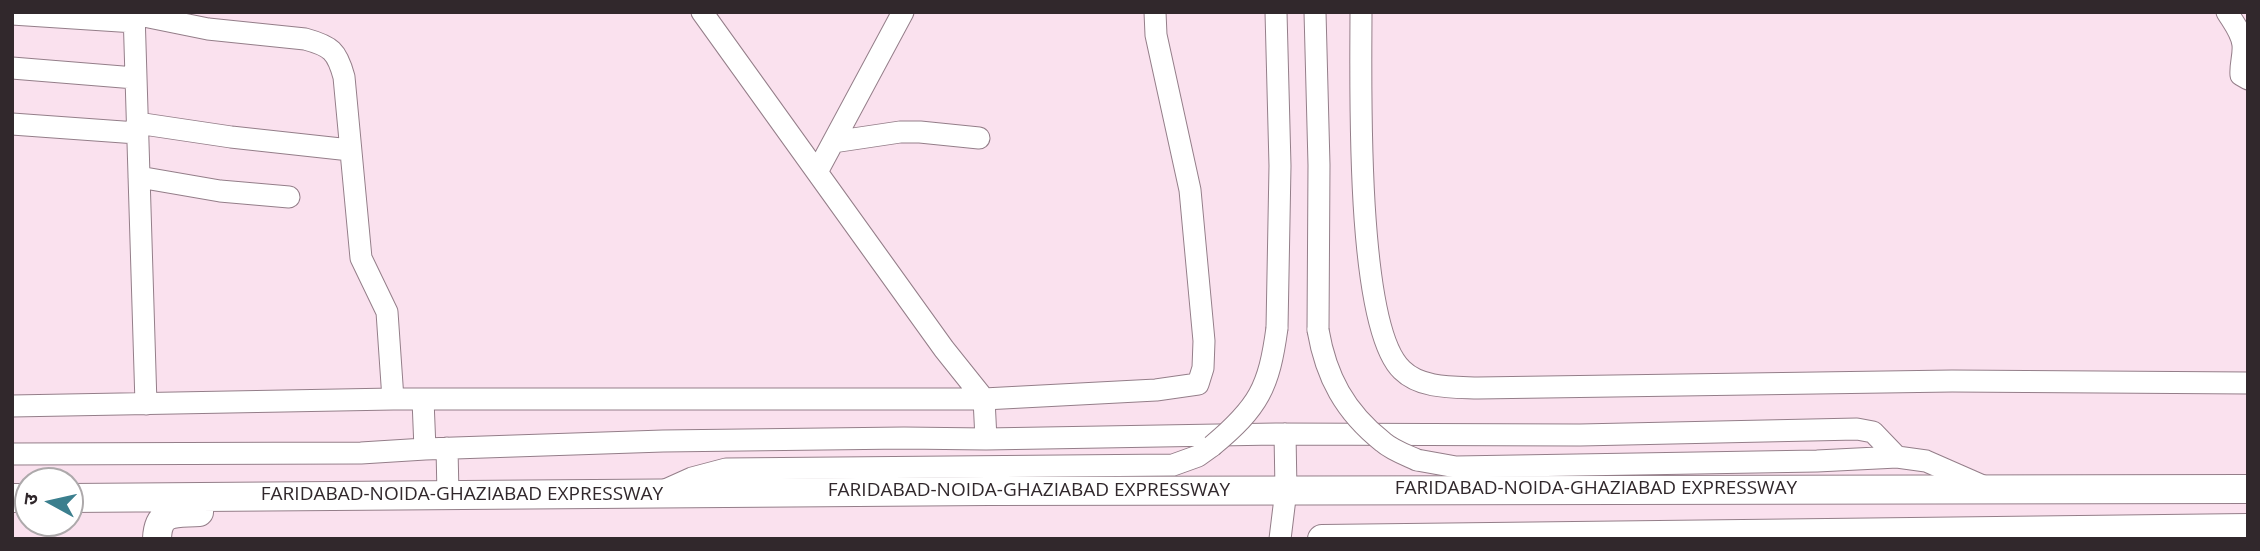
<!DOCTYPE html>
<meta charset="utf-8">
<style>
body{margin:0}
#map{position:relative;width:2260px;height:551px;overflow:hidden;background:#fae1ee;font-family:"Open Sans","Noto Sans Devanagari",sans-serif}
canvas{display:block}
.frame{position:absolute;inset:0;border:14px solid #31282c;pointer-events:none}
.north{position:absolute;left:14px;top:467px;width:70px;height:70px;box-sizing:border-box;background:#fff;border:2px solid #ada9ab;border-radius:50%;rotate:278deg;font-size:19px;font-weight:700;line-height:28px;text-align:center;color:#31282c}
.north::after{content:'';display:block;margin:auto;width:24px;height:32px;background:#3b7f8e;clip-path:polygon(50% 0,100% 100%,50% 72%,0 100%)}
</style>
<div id="map">
<canvas width="2260" height="551"></canvas>
<div class="frame"></div>
<div class="north">उ</div>
</div>
<script>
const ctx = document.querySelector('canvas').getContext('2d');
ctx.lineJoin = 'round';
function strokePath(path, color, width, dash) { ctx.strokeStyle = color; ctx.lineWidth = width; ctx.lineCap = dash ? 'butt' : 'round'; ctx.setLineDash(dash || []); ctx.stroke(path); }
function drawText(font, color, halo, rows, align = 'center') {
  ctx.font = font + ' "Open Sans",sans-serif'; ctx.lineWidth = 7; ctx.setLineDash([]); ctx.textBaseline = 'middle'; ctx.strokeStyle = halo; ctx.fillStyle = color; for (const [text, x, y, turn = 0] of rows) {
    ctx.save(); ctx.translate(x, y); ctx.rotate((+turn || 0) * Math.PI / 180); ctx.textAlign = isNaN(turn) ? turn : align; if (halo) ctx.strokeText(text, 0, 0); ctx.fillText(text, 0, 0); ctx.restore();
  }
}
const minor = new Path2D(`
 M 134,12 L 146,404
 M 702,12 L 944,349 L 984,399 L 986,439
 M 1276,12 L 1280,166 L 1277,328
 M 1315,12 L 1319,165 L 1318,330
 M 1361,12 C 1361,81 1355,326 1402,370 C 1421,389 1454,387 1478,388 L 1952,381 L 2248,383
 M 2227,12 C 2233,22 2242,33 2243,45 C 2244,55 2240,65 2241,75 L 2248,79
 M 12,14 L 135,22
 M 134,14 L 208,29 L 305,39 C 331,46 337,51 344,77 L 361,258 L 387,312 L 393,399
 M 12,68 L 135,78
 M 137,123 L 231,137 L 350,150
 M 12,124 L 137,133
 M 833,142 L 900,132 L 920,132 L 979,138
 M 817,172 L 903,12
 M 139,177 L 220,191 L 289,197
 M 423,400 L 425,449
 M 12,406 L 393,399 L 984,399 L 1156,390 L 1198,384 L 1203,368 L 1204,341 L 1190,190 L 1156,35 L 1155,12
 M 447,448 L 448,495
 M 12,454 L 361,453 L 425,449 L 663,441 L 904,438 L 986,439 L 1276,434 L 1580,435 L 1857,429 L 1873,432 L 1897,457
 M 1417,460 L 1456,467 L 1817,461 L 1897,457 L 1926,461 L 1983,486
 M 663,491 L 692,478 L 726,469 L 1173,465 L 1198,456 L 1212,446
 M 1280,539 L 1286,490 L 1285,434`);
const major = new Path2D(`
 M 12,498 L 28,498
 M 70,498 L 988,491 L 2248,489
 M 157,539 C 158,509 175,514 199,512
 M 1322,539 L 2248,528`);
strokePath(minor, '#947e89', 23);
strokePath(major, '#947e89', 30);
strokePath(minor, '#fff', 21);
strokePath(major, '#fff', 28);
const minorBridge = new Path2D(`
 M 1318,330 C 1326,377 1345,412 1383,442 C 1392,450 1406,455 1417,460
 M 1212,446 C 1259,407 1269,387 1277,328`);
strokePath(minorBridge, '#947e89', 23, []);
strokePath(minorBridge, '#fff', 21);
drawText('19px', '#31282c', '#fff', [
 ["FARIDABAD-NOIDA-GHAZIABAD EXPRESSWAY",1596,489],
 ["FARIDABAD-NOIDA-GHAZIABAD EXPRESSWAY",1029,491],
 ["FARIDABAD-NOIDA-GHAZIABAD EXPRESSWAY",462,495]
]);
</script>
